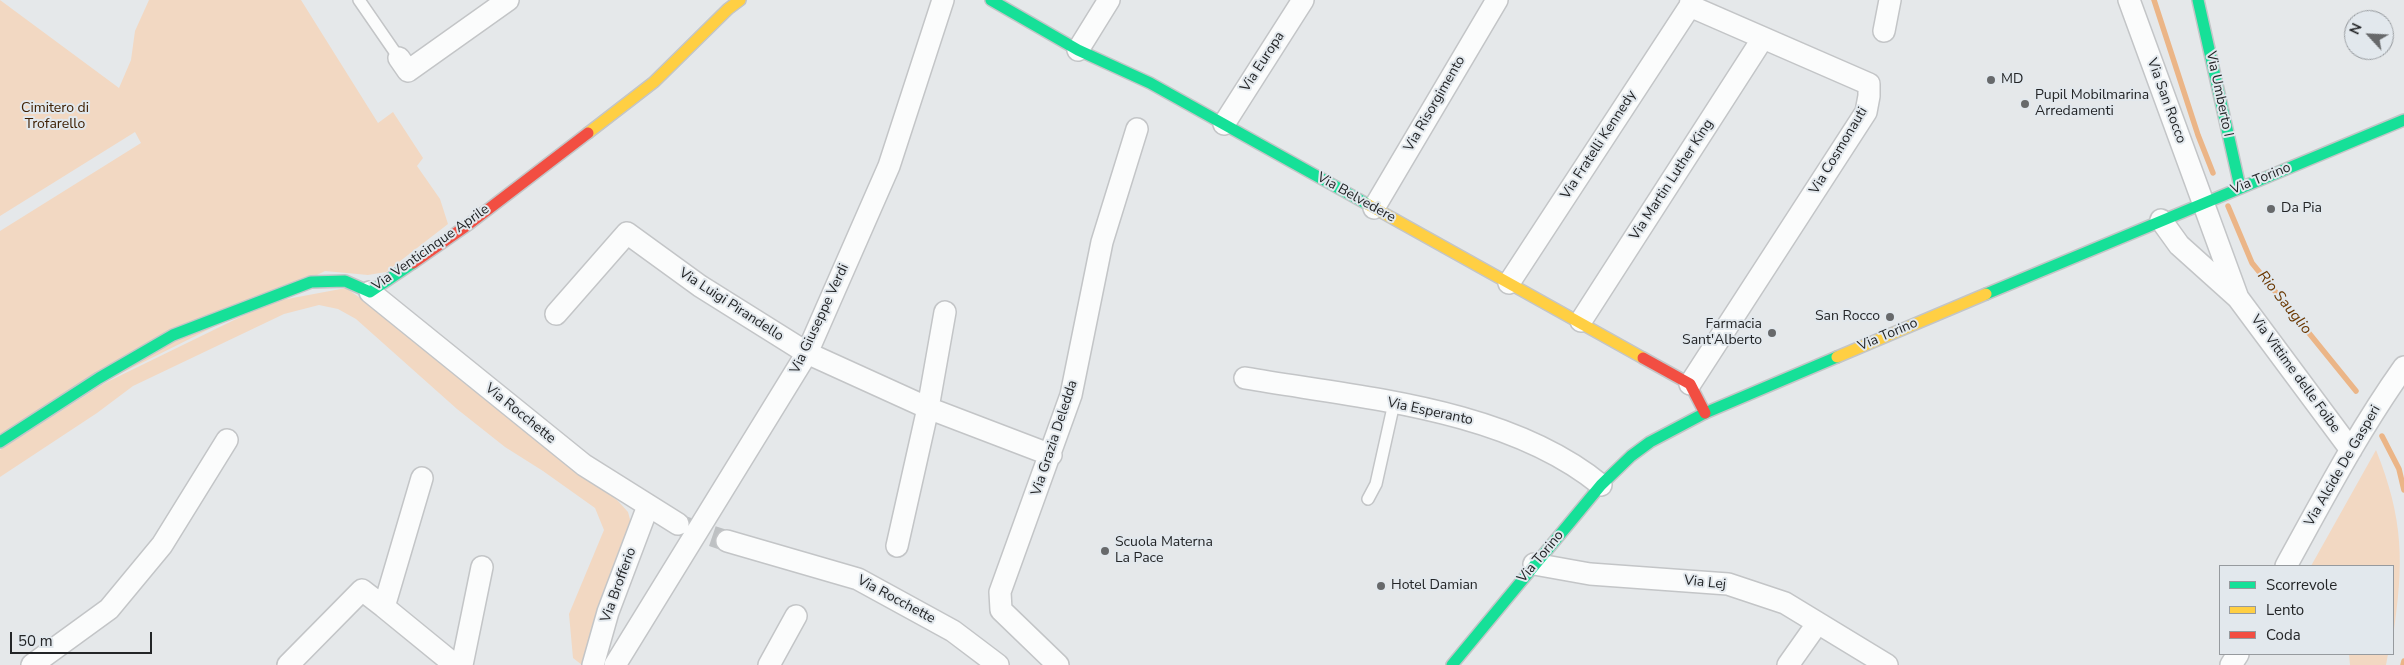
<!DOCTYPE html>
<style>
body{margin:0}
#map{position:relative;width:2404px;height:665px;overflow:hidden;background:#e5e8ea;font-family:"Nunito Sans",sans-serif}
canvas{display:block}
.legend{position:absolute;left:2219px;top:565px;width:175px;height:90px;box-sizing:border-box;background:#e2e8ed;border:1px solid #969a9e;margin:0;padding:6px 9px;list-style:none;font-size:15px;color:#232527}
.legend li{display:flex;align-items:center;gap:10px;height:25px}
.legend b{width:25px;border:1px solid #969a9e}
.north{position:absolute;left:2344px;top:10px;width:50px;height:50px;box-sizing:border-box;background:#e2e8ed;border:1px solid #969a9e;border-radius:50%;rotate:295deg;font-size:14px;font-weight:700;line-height:20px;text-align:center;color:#232527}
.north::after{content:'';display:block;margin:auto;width:18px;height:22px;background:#67696b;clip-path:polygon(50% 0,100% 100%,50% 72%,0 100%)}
.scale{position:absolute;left:10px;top:632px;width:142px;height:22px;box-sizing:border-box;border:2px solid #232527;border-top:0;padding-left:6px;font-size:15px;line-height:18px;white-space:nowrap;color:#232527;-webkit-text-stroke:4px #e2e8ed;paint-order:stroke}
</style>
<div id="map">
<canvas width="2404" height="665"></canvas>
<ul class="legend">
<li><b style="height:6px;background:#16e098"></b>Scorrevole</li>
<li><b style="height:6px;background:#ffcf43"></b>Lento</li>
<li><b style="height:6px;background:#f24e42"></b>Coda</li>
</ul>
<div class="north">N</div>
<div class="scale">50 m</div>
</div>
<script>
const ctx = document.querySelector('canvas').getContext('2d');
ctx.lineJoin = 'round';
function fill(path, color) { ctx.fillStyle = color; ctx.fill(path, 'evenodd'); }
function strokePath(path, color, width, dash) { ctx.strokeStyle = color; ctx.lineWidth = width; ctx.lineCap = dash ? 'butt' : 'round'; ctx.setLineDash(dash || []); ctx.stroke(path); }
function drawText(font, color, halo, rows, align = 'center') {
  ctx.font = font + ' "Nunito Sans",sans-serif'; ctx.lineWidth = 4; ctx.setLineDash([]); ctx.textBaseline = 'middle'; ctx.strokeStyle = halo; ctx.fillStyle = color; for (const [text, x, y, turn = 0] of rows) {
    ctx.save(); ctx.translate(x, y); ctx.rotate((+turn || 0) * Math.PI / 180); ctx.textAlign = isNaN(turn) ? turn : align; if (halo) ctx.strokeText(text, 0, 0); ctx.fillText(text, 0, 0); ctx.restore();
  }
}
fill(new Path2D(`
 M 0,0 L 119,88 L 131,60 L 135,31 L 149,0 L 301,0 L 378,123 L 393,112 L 423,158 L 417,166 L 440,199 L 448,224 L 386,272 L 368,275 L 325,271 L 0,434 L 0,231 L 141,143 L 135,132 L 0,216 Z
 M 346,288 L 436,352 L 618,501 L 628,512 L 632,527 L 586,665 L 582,665 L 573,658 L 569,614 L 604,530 L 595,508 L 543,471 L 505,447 L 457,409 L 356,319 L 338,309 L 319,305 L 284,314 L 133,386 L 97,413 L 0,477 L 0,450 L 105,383 L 271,302 Z
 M 2376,450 C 2404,520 2404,563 2393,637 L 2393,566 L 2311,566 Z
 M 2349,654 L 2388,654 L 2386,665 L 2350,665 Z`), '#f2d8c2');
strokePath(new Path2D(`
 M 2154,0 L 2198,135 L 2213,173
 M 2228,206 L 2252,263 L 2356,391
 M 2382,436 L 2399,469 L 2404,490
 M 2403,665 L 2404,661`), '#ebb587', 5.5);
strokePath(new Path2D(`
 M 682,526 L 727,541`), '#bec1c3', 21, [21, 11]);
const lane = new Path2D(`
 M 359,0 L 399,58
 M 1368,499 L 1376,484 L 1394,403`);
const street = new Path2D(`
 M 2129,0 L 2238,298
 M 1884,31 L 1890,0
 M 1078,50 L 1109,0
 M 399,58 L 408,71 L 508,0
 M 1224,124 L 1303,0
 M 1374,208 L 1497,0
 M 2161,220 L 2179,245 L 2238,298 L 2351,450
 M 1509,283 L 1690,6
 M 370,292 L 584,465 L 678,524
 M 556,314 L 627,233 L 700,286 L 807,353 L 928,408 L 1051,455
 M 1581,321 L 1763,38
 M 1245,378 C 1361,398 1507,408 1601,485
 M 1690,384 L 1866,112 L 1869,96 L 1869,84 L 1690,6 L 1691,0
 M 422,478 L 384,607 L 455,665
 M 727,541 L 858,579 L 953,631 L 998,665
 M 897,546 L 928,408 L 945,312
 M 1534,564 L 1590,574 L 1728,584 L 1785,603 L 1887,665
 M 2286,566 C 2323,499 2359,430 2404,367
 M 32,665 L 109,609 L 162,545 L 227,440
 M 288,665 L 362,590 L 384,607
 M 462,665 L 482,567
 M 593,665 L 608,612 L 648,506
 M 615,665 L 807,353 L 889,166 L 943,0
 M 769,665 L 796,616
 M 1058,665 L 1001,610 L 1000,592 L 1071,395 L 1102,242 L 1137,129
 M 1788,665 L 1817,624
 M 2231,665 L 2238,654`);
const fast = new Path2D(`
 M 991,0 L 1078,50 L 1150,83 L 1367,204
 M 2198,0 L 2240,187
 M 1986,294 L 2404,120
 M 0,442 L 99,378 L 173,335 L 311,282 L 345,281 L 370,292 L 413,263
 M 1452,665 L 1601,485 L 1631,456 L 1650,442 L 1705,413 L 1837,357`);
const slow = new Path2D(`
 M 588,133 L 654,82 L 728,9 L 740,0
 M 1367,204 L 1643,358
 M 1837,357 L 1986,294`);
const jam = new Path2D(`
 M 413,263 L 469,224 L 588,133
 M 1643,358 L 1690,384 L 1705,413`);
strokePath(lane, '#c3c5c7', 14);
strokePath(street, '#c3c5c7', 24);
strokePath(fast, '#c3c5c7', 14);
strokePath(slow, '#c3c5c7', 14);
strokePath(jam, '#c3c5c7', 14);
strokePath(lane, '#fbfcfc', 11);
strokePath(street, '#fbfcfc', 21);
strokePath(fast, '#16e098', 11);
strokePath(slow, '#ffcf43', 11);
strokePath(jam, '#f24e42', 11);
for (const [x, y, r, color] of [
 [1991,80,5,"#67696b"],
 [2025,104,5,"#67696b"],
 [2271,209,5,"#67696b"],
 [1890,317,5,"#67696b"],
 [1772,333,5,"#67696b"],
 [1105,551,5,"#67696b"],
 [1381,586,5,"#67696b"]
]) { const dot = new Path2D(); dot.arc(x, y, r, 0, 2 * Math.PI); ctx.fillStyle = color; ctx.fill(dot); strokePath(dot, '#e2e8ed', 2); }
drawText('14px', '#232527', '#e2e8ed', [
 ["Via Europa",1263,62,-57],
 ["Via Umberto I",2219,94,78],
 ["Via San Rocco",2166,101,70],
 ["Via Risorgimento",1435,104,-60],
 ["Via Fratelli Kennedy",1599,145,-57],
 ["Via Cosmonauti",1839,151,-59],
 ["Via Torino",2261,179,-22],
 ["Via Martin Luther King",1672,180,-57],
 ["Via Belvedere",1356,198,29],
 ["Via Venticinque Aprile",431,248,-35],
 ["Via Luigi Pirandello",731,305,33],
 ["Via Giuseppe Verdi",820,319,-65],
 ["Via Torino",1888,335,-23],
 ["Via Vittime delle Foibe",2295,374,54],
 ["Via Esperanto",1430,412,12],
 ["Via Rocchette",520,414,39],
 ["Via Grazia Deledda",1055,438,-72],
 ["Via Alcide De Gasperi",2343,466,-60],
 ["Via Torino",1541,557,-50],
 ["Via Lej",1705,583,6],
 ["Via Brofferio",619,585,-70],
 ["Via Rocchette",896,600,28]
]);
drawText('14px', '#232527', '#e2e8ed', [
 ["MD",2001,80],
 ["Pupil Mobilmarina",2035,96],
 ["Arredamenti",2035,112],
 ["Da Pia",2281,209],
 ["San Rocco",1880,317,"right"],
 ["Farmacia",1762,325,"right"],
 ["Sant'Alberto",1762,341,"right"],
 ["Scuola Materna",1115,543],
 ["La Pace",1115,559],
 ["Hotel Damian",1391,586]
], 'left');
drawText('14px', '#3f2003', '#e2e8ed', [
 ["Cimitero di",55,109],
 ["Trofarello",55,125]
]);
drawText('italic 15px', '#6a3700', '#e2e8ed', [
 ["Rio Sauglio",2284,303,51]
]);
</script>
